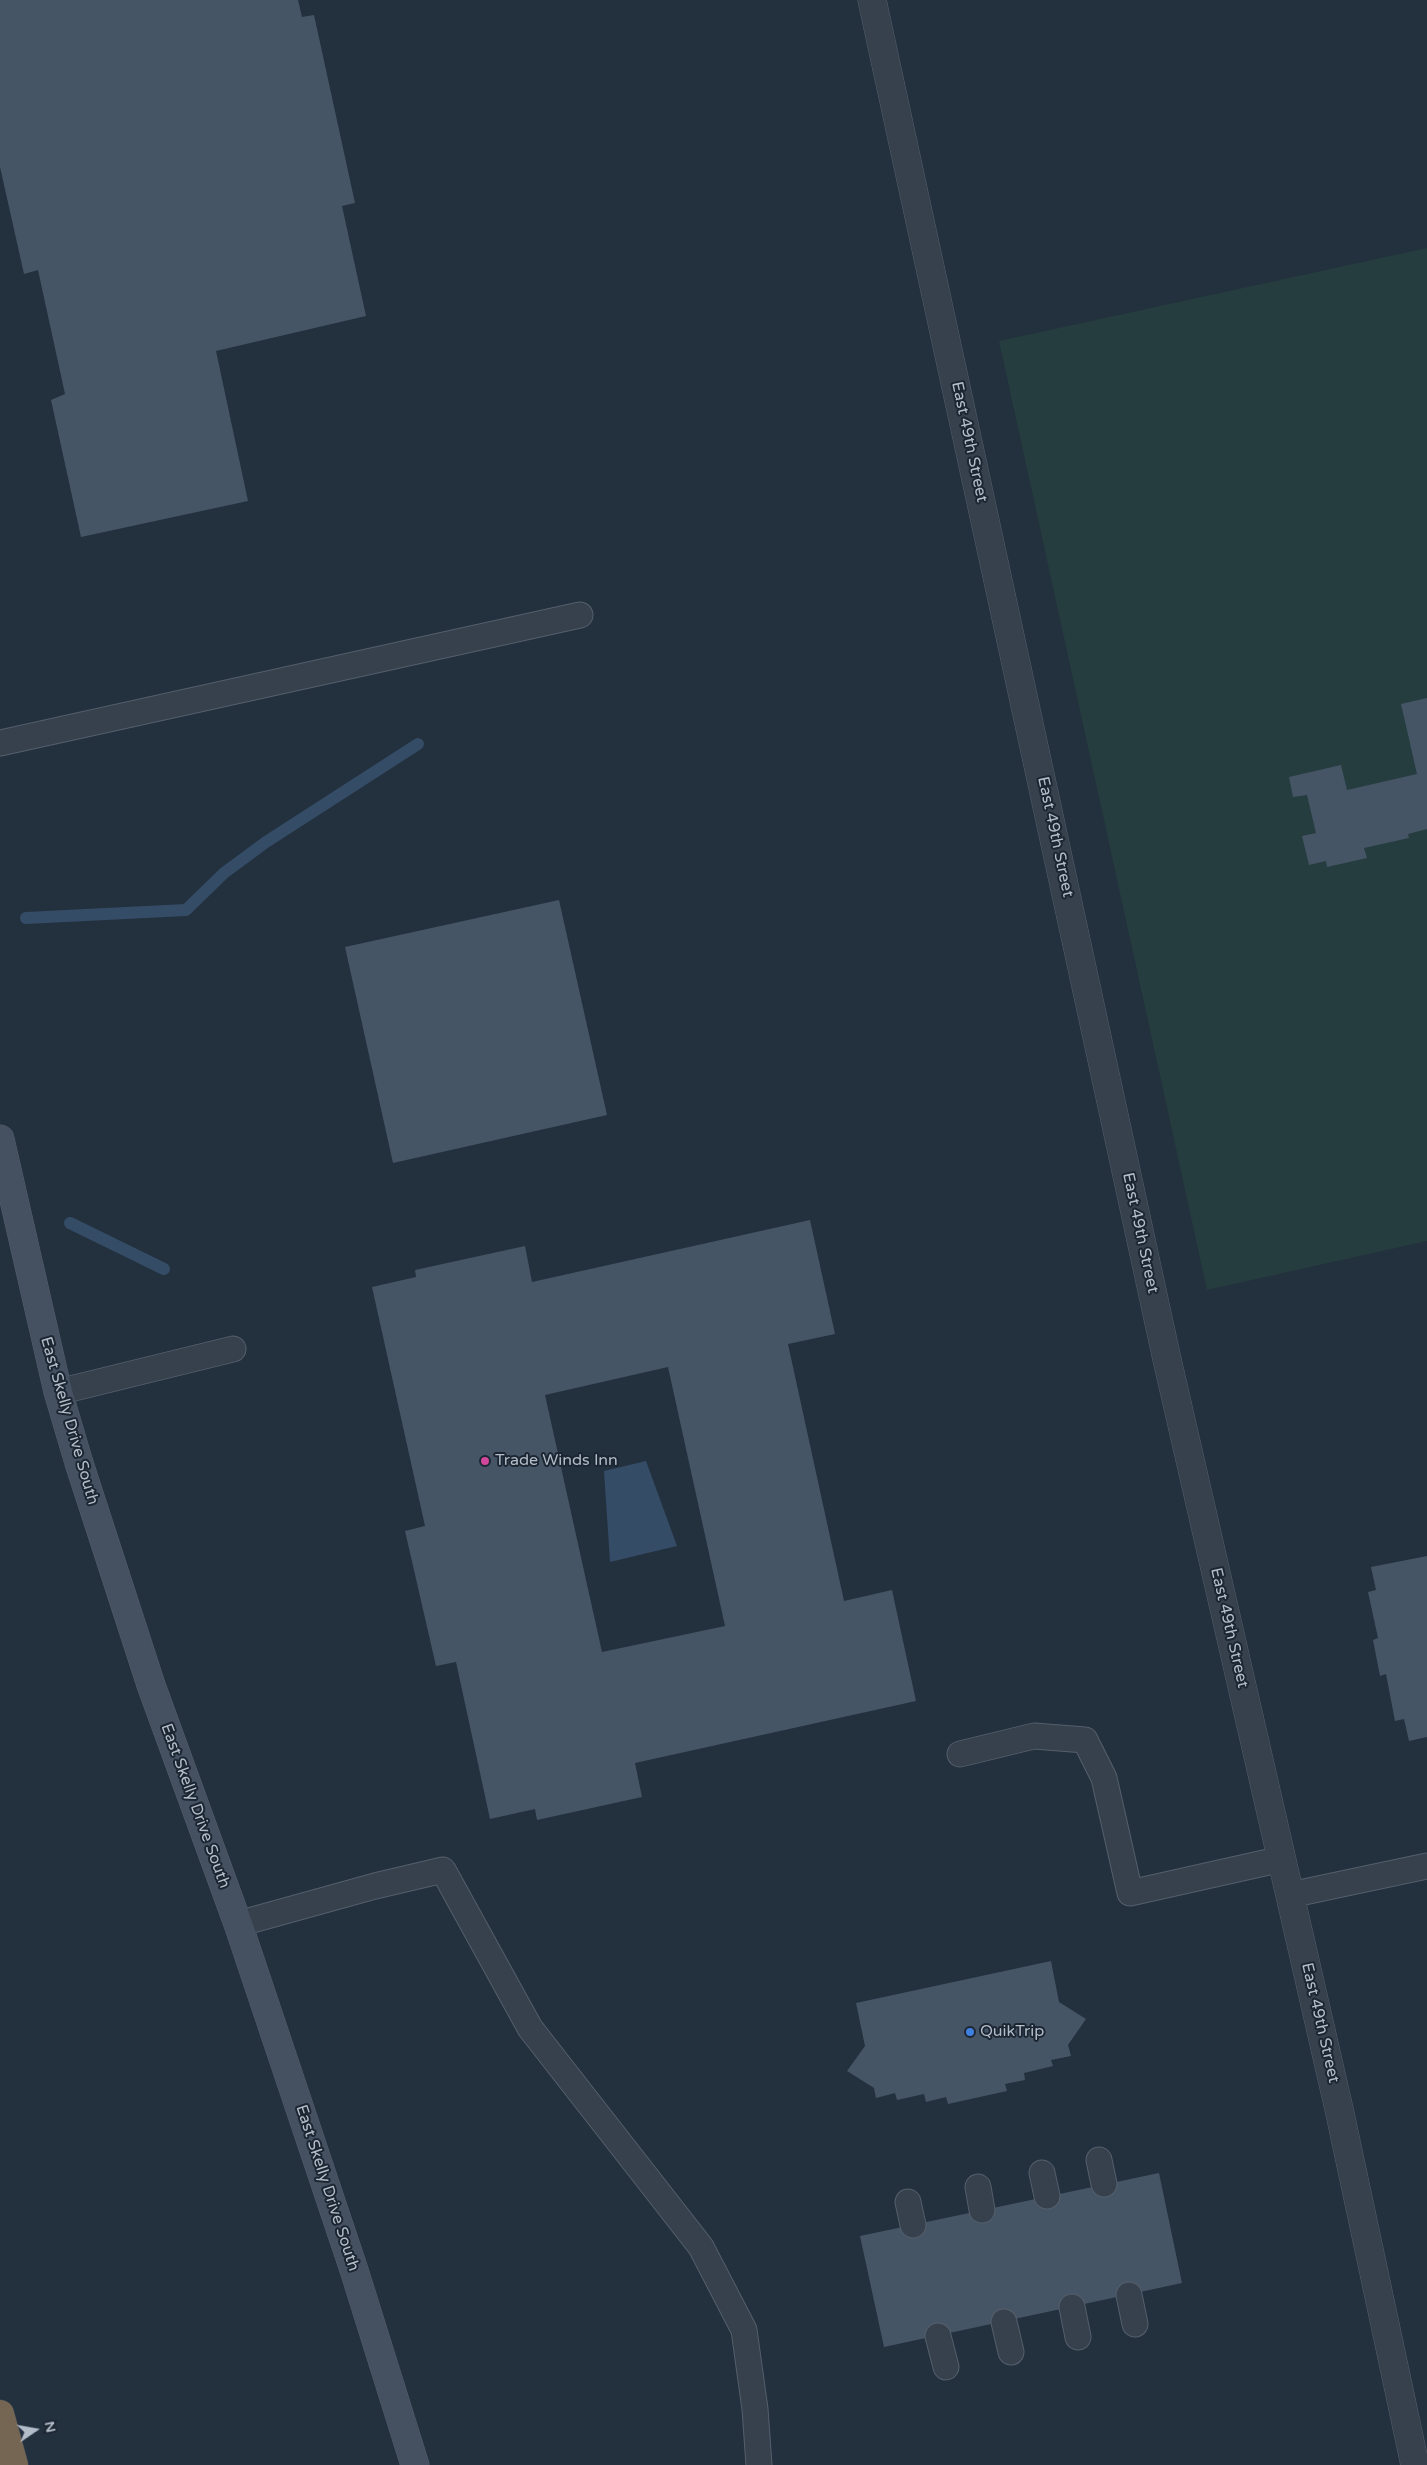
<!DOCTYPE html>
<style>
body{margin:0}
#map{position:relative;width:1427px;height:2465px;overflow:hidden;background:#23303e;font-family:"Varela Round",sans-serif}
canvas{display:block}
.north{position:absolute;left:10px;top:2405px;width:50px;height:50px;-webkit-text-stroke:4px #1c2633;paint-order:stroke;rotate:78deg;font-size:14px;font-weight:700;line-height:20px;text-align:center;color:#b3bcc9}
.north::after{content:'';display:block;margin:auto;width:18px;height:22px;background:#b3bcc9;clip-path:polygon(50% 0,100% 100%,50% 72%,0 100%)}
</style>
<div id="map">
<canvas width="1427" height="2465"></canvas>
<div class="north">N</div>
</div>
<script>
const ctx = document.querySelector('canvas').getContext('2d');
ctx.lineJoin = 'round';
function fill(path, color) { ctx.fillStyle = color; ctx.fill(path, 'evenodd'); }
function strokePath(path, color, width, dash) { ctx.strokeStyle = color; ctx.lineWidth = width; ctx.lineCap = dash ? 'butt' : 'round'; ctx.setLineDash(dash || []); ctx.stroke(path); }
function drawText(font, color, halo, rows, align = 'center') {
  ctx.font = font + ' "Varela Round",sans-serif'; ctx.lineWidth = 4; ctx.setLineDash([]); ctx.textBaseline = 'middle'; ctx.strokeStyle = halo; ctx.fillStyle = color; for (const [text, x, y, turn = 0] of rows) {
    ctx.save(); ctx.translate(x, y); ctx.rotate((+turn || 0) * Math.PI / 180); ctx.textAlign = isNaN(turn) ? turn : align; if (halo) ctx.strokeText(text, 0, 0); ctx.fillText(text, 0, 0); ctx.restore();
  }
}
fill(new Path2D(`
 M 1427,248 L 1427,1241 L 1207,1290 L 999,341 Z`), '#253d3f');
fill(new Path2D(`
 M 646,1461 L 677,1546 L 610,1562 L 604,1471 Z`), '#354c66');
strokePath(new Path2D(`
 M 26,918 L 186,910 L 224,873 L 266,842 L 418,744
 M 70,1223 L 164,1269`), '#354c66', 12);
fill(new Path2D(`
 M 0,0 L 298,0 L 302,17 L 314,15 L 355,203 L 342,206 L 366,316 L 216,351 L 248,501 L 81,537 L 51,400 L 65,394 L 38,270 L 24,274 L 0,167 Z
 M 1427,698 L 1427,829 L 1408,834 L 1409,838 L 1364,848 L 1367,858 L 1327,867 L 1326,861 L 1309,865 L 1302,836 L 1316,833 L 1307,795 L 1293,797 L 1289,777 L 1341,765 L 1347,790 L 1417,774 L 1401,704 Z
 M 559,900 L 607,1115 L 393,1163 L 345,947 Z
 M 810,1220 L 835,1334 L 788,1344 L 844,1601 L 892,1590 L 916,1701 L 635,1763 L 642,1797 L 537,1820 L 535,1809 L 490,1819 L 456,1662 L 436,1666 L 405,1531 L 425,1526 L 372,1287 L 416,1277 L 415,1270 L 525,1246 L 532,1282 ZM 668,1367 L 725,1626 L 602,1652 L 545,1395 Z
 M 1427,1556 L 1427,1737 L 1409,1741 L 1404,1719 L 1395,1721 L 1386,1674 L 1380,1676 L 1373,1640 L 1378,1638 L 1368,1592 L 1376,1590 L 1371,1567 Z
 M 1051,1961 L 1059,2002 L 1086,2019 L 1068,2045 L 1071,2056 L 1051,2060 L 1053,2066 L 1024,2073 L 1025,2080 L 1005,2084 L 1007,2091 L 948,2104 L 946,2097 L 926,2102 L 924,2094 L 897,2100 L 895,2093 L 876,2098 L 874,2088 L 847,2071 L 865,2046 L 856,2003 Z
 M 1159,2173 L 1182,2283 L 884,2347 L 860,2236 Z`), '#465565');
const service = new Path2D(`
 M 0,743 L 580,615
 M 58,1392 L 233,1349
 M 960,1754 L 1034,1736 L 1085,1740 L 1104,1778 L 1130,1893 L 1282,1859
 M 1290,1895 L 1427,1866
 M 238,1924 L 375,1886 L 443,1870 L 530,2028 L 701,2247 L 744,2330 L 755,2409 L 759,2465
 M 1099,2160 L 1104,2184
 M 1042,2173 L 1047,2196
 M 978,2187 L 982,2210
 M 908,2202 L 913,2225
 M 1129,2295 L 1135,2324
 M 1072,2307 L 1078,2337
 M 1004,2322 L 1011,2352
 M 938,2336 L 946,2367`);
const minor = new Path2D(`
 M 872,0 L 1166,1355 L 1339,2109 L 1415,2465`);
const secondary = new Path2D(`
 M 0,1139 L 58,1392 L 79,1463 L 151,1685 L 238,1924 L 354,2270 L 415,2465`);
const motorway = new Path2D(`
 M 0,2414 L 14,2465`);
strokePath(service, '#555f6c', 27);
strokePath(minor, '#555f6c', 29);
strokePath(secondary, '#555f6c', 29);
strokePath(motorway, '#424c59', 29);
strokePath(service, '#37414e', 25);
strokePath(minor, '#37414e', 28);
strokePath(secondary, '#455061', 28);
strokePath(motorway, '#756653', 28);
for (const [x, y, r, color] of [
 [485,1461,5,"#d1479c"],
 [970,2032,5,"#3f7fe0"]
]) { const dot = new Path2D(); dot.arc(x, y, r, 0, 2 * Math.PI); ctx.fillStyle = color; ctx.fill(dot); strokePath(dot, '#1c2633', 2); }
drawText('16px', '#b3bcc9', '#1c2633', [
 ["East 49th Street",969,442,78],
 ["East 49th Street",1055,837,78],
 ["East 49th Street",1140,1233,78],
 ["East Skelly Drive South",69,1421,74],
 ["East 49th Street",1229,1628,77],
 ["East Skelly Drive South",195,1806,70],
 ["East 49th Street",1320,2023,77],
 ["East Skelly Drive South",327,2188,72]
]);
drawText('16px', '#b3bcc9', '#1c2633', [
 ["Trade Winds Inn",495,1461],
 ["QuikTrip",980,2032]
], 'left');
</script>
